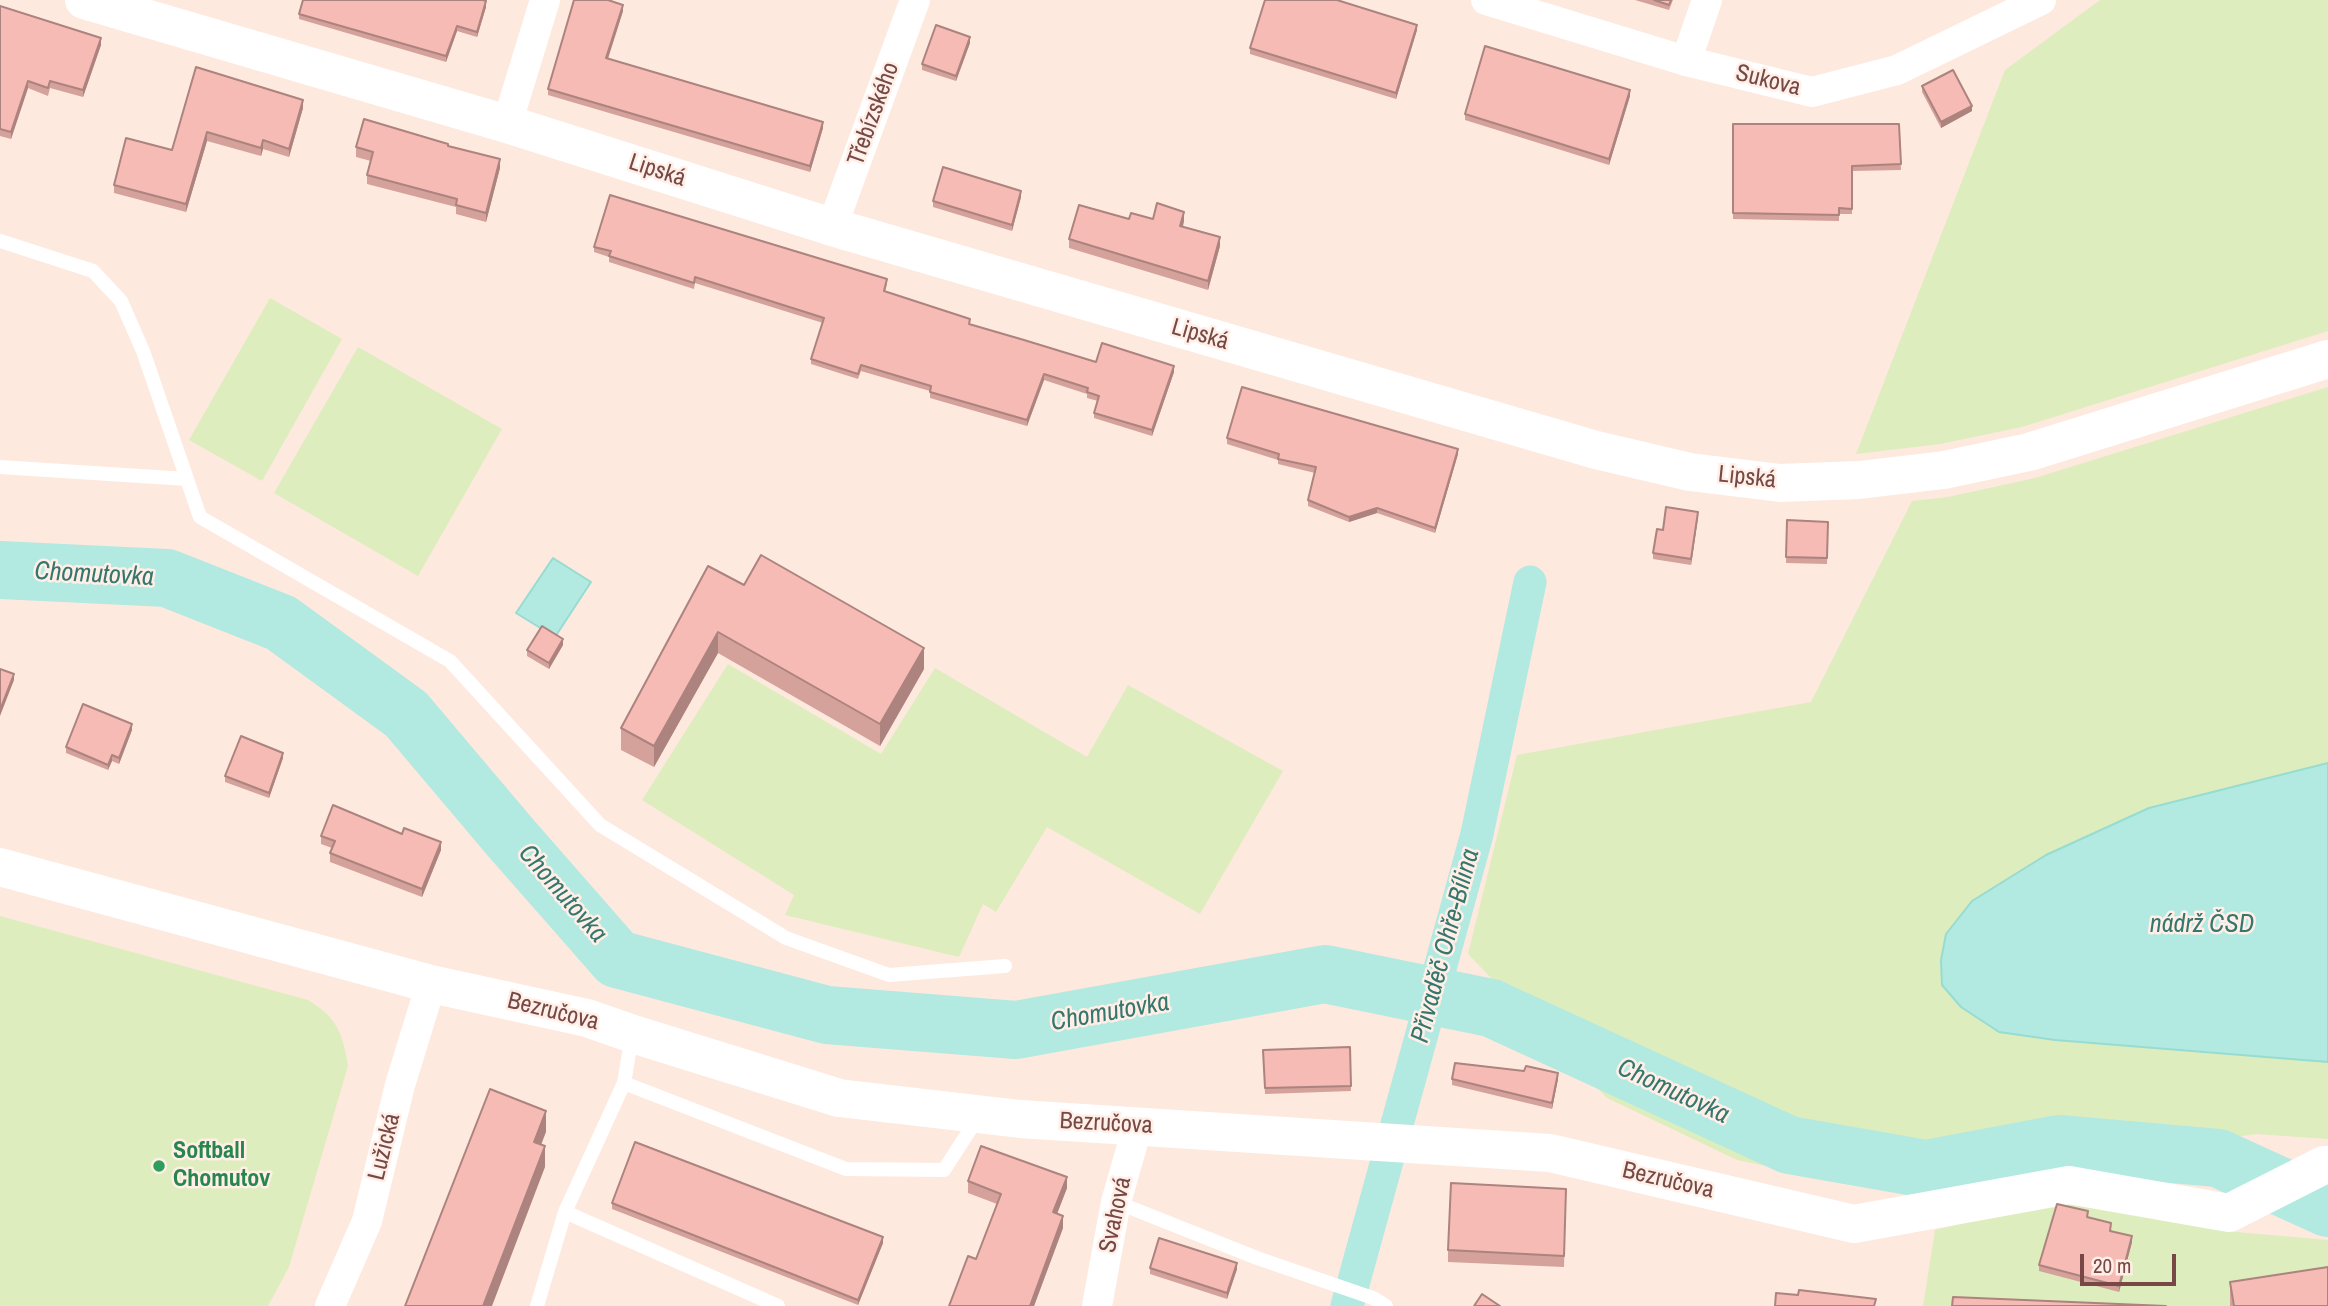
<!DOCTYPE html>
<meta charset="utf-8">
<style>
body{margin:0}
#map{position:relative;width:2328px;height:1306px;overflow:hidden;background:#fee9df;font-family:"Archivo Narrow",sans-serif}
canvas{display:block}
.scale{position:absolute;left:2080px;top:1254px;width:96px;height:32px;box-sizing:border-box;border:4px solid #774845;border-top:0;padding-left:9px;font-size:21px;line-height:24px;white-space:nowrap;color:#774845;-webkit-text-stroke:5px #ffefe7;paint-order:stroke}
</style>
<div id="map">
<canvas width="2328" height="1306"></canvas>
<div class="scale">20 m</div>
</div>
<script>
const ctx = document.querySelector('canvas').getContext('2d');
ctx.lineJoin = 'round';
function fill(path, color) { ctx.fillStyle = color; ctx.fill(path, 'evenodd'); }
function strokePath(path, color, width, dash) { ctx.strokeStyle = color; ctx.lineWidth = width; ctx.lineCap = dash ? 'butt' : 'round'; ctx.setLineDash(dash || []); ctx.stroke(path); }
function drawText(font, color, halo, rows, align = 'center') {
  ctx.font = font + ' "Archivo Narrow",sans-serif'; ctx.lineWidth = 5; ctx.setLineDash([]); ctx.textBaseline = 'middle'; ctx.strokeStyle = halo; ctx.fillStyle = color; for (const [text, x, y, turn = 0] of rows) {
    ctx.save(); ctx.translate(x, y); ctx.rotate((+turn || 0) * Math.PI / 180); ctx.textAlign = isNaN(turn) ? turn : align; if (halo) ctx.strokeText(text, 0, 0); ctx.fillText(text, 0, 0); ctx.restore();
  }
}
fill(new Path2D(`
 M 2100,0 L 2328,0 L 2328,331 L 2022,427 L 1940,444 L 1856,454 L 2005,70 Z
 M 270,298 L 342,339 L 262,481 L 189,440 Z
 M 358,347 L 502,429 L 418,576 L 274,493 Z
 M 2328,387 L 2328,763 L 2149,808 L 1946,934 L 1941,960 L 1942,985 L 2055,1040 L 2328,1062 L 2328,1139 L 2257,1134 L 1865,1186 L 1737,1160 L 1607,1098 L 1468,954 L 1517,755 L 1811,702 L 1912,501 L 1948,497 L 2035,478 Z
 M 728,664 L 881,754 L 935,668 L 1087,757 L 1128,685 L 1283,771 L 1200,914 L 1047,827 L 996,912 L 983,904 L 959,957 L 785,915 L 794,895 L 642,800 Z
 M 0,916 L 308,1000 C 337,1017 343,1034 348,1066 L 289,1267 L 268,1306 L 0,1306 Z
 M 2068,1198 L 2236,1232 L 2328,1240 L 2328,1306 L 1923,1306 L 1935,1230 Z`), '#deedbd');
const water = new Path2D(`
 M 553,558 L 591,582 L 555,637 L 516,613 Z
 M 2328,763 L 2328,1062 L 2055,1040 L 1999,1032 L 1961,1007 L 1942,985 L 1941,960 L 1946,934 L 1972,901 L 2046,855 L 2149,808 Z`);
fill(water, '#b2e9e1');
strokePath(water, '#97dcd2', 2);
strokePath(new Path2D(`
 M 1347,1306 L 1477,834 L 1530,582`), '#b2e9e1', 33);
strokePath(new Path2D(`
 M 0,570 L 167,578 L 281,623 L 406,714 L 510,837 L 617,959 L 827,1015 L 1016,1030 L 1325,974 L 1491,1008 L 1789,1145 L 1926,1169 L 2059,1144 L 2218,1158 L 2328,1208`), '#b2e9e1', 58);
strokePath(new Path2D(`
 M 0,241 L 93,271 L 121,301 L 143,351 L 200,517 L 450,661 L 600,825 L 786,938 L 889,975 L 1005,966
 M 0,467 L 187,479
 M 632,1035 L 624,1083 L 846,1169 L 944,1170 L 977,1119
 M 1116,1202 L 1257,1258 L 1373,1298 L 1386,1306
 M 565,1212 L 778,1306
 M 537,1306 L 565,1212 L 624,1083`), '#fff', 14);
strokePath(new Path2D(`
 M 1486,0 L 1686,61 L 1812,92 L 1897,70 L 2041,0
 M 1686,61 L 1707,0
 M 507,124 L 545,0
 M 832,227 L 915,0
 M 330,1306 L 367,1221 L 400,1085 L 431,984
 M 1097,1306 L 1116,1202 L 1138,1125`), '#fff', 30);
strokePath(new Path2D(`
 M 84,0 L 507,124 L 832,227 L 1596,450 L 1690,472 L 1780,483 L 1859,480 L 1944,470 L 2029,452 L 2328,359
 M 0,867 L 431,984 L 587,1018 L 633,1034 L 839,1098 L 1020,1119 L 1550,1153 L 1854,1224 L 2069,1185 L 2229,1213 L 2324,1165 L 2328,1165`), '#fff', 38);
fill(new Path2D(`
 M 1635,0 L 1673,0 L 1669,10 Z
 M 0,6 L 101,45 L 83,97 L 50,88 L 48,96 L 28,88 L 11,139 L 0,136 Z
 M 486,7 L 477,37 L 457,31 L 446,62 L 299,19 L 299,14 Z
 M 623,11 L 608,59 L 823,128 L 810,172 L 548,95 L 548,89 Z
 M 1417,30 L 1396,99 L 1250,54 L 1250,48 Z
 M 970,43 L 956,81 L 922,70 L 922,64 Z
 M 196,67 L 303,108 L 289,157 L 263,149 L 261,156 L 207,141 L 186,212 L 114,193 L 114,185 L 172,150 Z
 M 1922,86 L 1972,111 L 1941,128 L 1922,92 Z
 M 1630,96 L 1609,165 L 1465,120 L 1465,114 Z
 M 1733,124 L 1899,124 L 1901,170 L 1852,171 L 1852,214 L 1839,214 L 1839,221 L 1733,219 Z
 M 448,146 L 500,168 L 486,222 L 456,214 L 456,207 L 367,184 L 367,175 L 371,161 L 356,157 L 356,147 Z
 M 1021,197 L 1012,231 L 933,207 L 933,201 Z
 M 1129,219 L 1153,219 L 1184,221 L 1183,227 L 1220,246 L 1208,290 L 1069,248 L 1069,239 Z
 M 594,247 L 887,284 L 885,292 L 970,324 L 1096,362 L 1174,372 L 1152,436 L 1094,418 L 1094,413 L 1098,401 L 1087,398 L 1087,394 L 1044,380 L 1027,426 L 930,398 L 930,391 L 861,371 L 858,379 L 811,364 L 811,359 L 823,323 L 695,283 L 694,289 L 609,262 L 609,257 L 594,252 Z
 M 1227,438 L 1458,454 L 1435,533 L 1377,513 L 1349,522 L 1308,506 L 1308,500 L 1315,473 L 1278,464 L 1278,460 L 1227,444 Z
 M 1698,517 L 1691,565 L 1653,559 L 1653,553 L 1663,530 Z
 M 1787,520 L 1828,522 L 1827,564 L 1786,563 Z
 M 744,585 L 924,669 L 880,746 L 718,653 L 654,767 L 621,750 L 621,728 Z
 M 563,645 L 549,669 L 527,656 L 527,650 Z
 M 132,730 L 119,764 L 112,761 L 108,770 L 66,753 L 66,747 Z
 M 283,758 L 269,798 L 225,782 L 225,776 Z
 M 321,836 L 441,850 L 422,897 L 330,862 L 330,853 L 332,848 L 321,844 Z
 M 1350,1047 L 1351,1091 L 1265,1094 L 1263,1050 Z
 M 1524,1071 L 1558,1079 L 1552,1109 L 1452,1085 L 1452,1079 Z
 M 968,1181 L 1067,1188 L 1057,1214 L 1063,1228 L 1034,1306 L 949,1306 L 976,1259 L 997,1204 L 968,1193 Z
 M 1566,1200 L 1564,1267 L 1448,1262 L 1448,1250 Z
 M 612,1203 L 883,1243 L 858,1305 L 612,1209 Z
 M 2088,1217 L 2132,1242 L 2119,1292 L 2039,1271 L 2039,1265 Z
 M 1150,1268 L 1237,1269 L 1227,1299 L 1150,1274 Z
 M 2230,1282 L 2328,1306 L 2230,1306 Z`), '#d4a19b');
fill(new Path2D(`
 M 486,1 L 486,7 L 477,37 L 477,32 Z
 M 623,5 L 623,11 L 606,64 L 606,58 Z
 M 1417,25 L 1417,30 L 1396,99 L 1396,93 Z
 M 457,26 L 457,31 L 446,62 L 446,56 Z
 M 970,37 L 970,43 L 956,81 L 956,76 Z
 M 101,38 L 101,45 L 83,97 L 83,90 Z
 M 28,81 L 28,88 L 11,139 L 11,132 Z
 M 1630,90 L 1630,96 L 1609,165 L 1609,159 Z
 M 303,100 L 303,108 L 289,157 L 289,149 Z
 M 1972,106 L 1972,111 L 1941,128 L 1941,122 Z
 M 823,122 L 823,128 L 810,172 L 810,166 Z
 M 207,132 L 207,141 L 186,212 L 186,204 Z
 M 263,140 L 263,149 L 261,156 L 261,148 Z
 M 500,159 L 500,168 L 486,222 L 486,213 Z
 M 1021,191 L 1021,197 L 1012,231 L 1012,225 Z
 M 1184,212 L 1184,221 L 1180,235 L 1180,226 Z
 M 1220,237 L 1220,246 L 1208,290 L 1208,281 Z
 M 1174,366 L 1174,372 L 1152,436 L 1152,430 Z
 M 1044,374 L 1044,380 L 1027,426 L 1027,420 Z
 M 1458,449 L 1458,454 L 1435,533 L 1435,528 Z
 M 1377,508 L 1377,513 L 1349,522 L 1349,517 Z
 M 1698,512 L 1698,517 L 1691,565 L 1691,559 Z
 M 718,632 L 718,653 L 654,767 L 654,746 Z
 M 563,639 L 563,645 L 549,669 L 549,663 Z
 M 924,648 L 924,669 L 880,746 L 880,724 Z
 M 14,674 L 14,680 L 0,716 L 0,710 Z
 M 132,724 L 132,730 L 119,764 L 119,758 Z
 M 283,753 L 283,758 L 269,798 L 269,793 Z
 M 112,755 L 112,761 L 108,770 L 108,765 Z
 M 441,842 L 441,850 L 422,897 L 422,889 Z
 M 1558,1073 L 1558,1079 L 1552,1109 L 1552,1103 Z
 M 546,1111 L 546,1132 L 534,1163 L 534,1142 Z
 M 545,1146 L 545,1167 L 492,1306 L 483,1306 Z
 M 1067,1177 L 1067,1188 L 1053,1224 L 1053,1212 Z
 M 1063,1216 L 1063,1228 L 1034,1306 L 1030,1306 Z
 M 2132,1236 L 2132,1242 L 2119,1292 L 2119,1286 Z
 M 883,1237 L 883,1243 L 858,1305 L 858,1300 Z
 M 1237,1263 L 1237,1269 L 1227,1299 L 1227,1293 Z`), '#ac837e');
const building = new Path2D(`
 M 303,0 L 483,0 L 486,1 L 477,32 L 457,26 L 446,56 L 299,14 Z
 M 574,0 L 608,0 L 623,5 L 606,58 L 823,122 L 810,166 L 548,89 Z
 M 1265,0 L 1337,0 L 1417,25 L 1396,93 L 1250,48 Z
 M 1654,0 L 1671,0 L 1669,5 Z
 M 0,6 L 101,38 L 83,90 L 50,81 L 48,88 L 28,81 L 11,132 L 0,129 Z
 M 936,25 L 970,37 L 956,76 L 922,64 Z
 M 1485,46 L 1630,90 L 1609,159 L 1465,114 Z
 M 196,67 L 303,100 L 289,149 L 263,140 L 261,148 L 207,132 L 186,204 L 114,185 L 126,138 L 172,150 Z
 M 1953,70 L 1972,106 L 1941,122 L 1922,86 Z
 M 364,119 L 448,144 L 448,146 L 500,159 L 486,213 L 456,205 L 457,199 L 367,175 L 373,152 L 356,147 Z
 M 1733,124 L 1899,124 L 1901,164 L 1852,166 L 1852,209 L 1839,208 L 1839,215 L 1733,213 Z
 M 943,167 L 1021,191 L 1012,225 L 933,201 Z
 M 610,195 L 887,279 L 884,291 L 970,319 L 969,324 L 1024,340 L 1096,362 L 1102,343 L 1174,366 L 1152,430 L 1094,413 L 1099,396 L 1087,392 L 1088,388 L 1044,374 L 1027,420 L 930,392 L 931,386 L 861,365 L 858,374 L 811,359 L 824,318 L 695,277 L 694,283 L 609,256 L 611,251 L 594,247 Z
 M 1157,203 L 1184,212 L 1180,226 L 1220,237 L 1208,281 L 1069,239 L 1079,205 L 1129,219 L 1131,213 L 1153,219 Z
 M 1242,387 L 1458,449 L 1435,528 L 1377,508 L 1349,517 L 1308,500 L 1316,467 L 1278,459 L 1279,454 L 1227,438 Z
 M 1666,507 L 1698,512 L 1691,559 L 1653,553 L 1657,529 L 1663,530 Z
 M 1787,520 L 1828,522 L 1827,558 L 1786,557 Z
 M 761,555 L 924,648 L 880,724 L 718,632 L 654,746 L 621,728 L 708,566 L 744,585 Z
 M 542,626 L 563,639 L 549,663 L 527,650 Z
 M 0,669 L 14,674 L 0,710 Z
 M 83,704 L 132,724 L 119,758 L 112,755 L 108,765 L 66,747 Z
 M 241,736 L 283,753 L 269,793 L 225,776 Z
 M 333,805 L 402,834 L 404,828 L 441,842 L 422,889 L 330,853 L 335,841 L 321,836 Z
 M 1350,1047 L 1351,1086 L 1265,1088 L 1263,1050 Z
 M 1455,1063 L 1524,1071 L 1526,1066 L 1558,1073 L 1552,1103 L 1452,1079 Z
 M 490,1089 L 546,1111 L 534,1142 L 545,1146 L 483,1306 L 405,1306 Z
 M 635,1142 L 883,1237 L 858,1300 L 612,1203 Z
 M 981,1146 L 1067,1177 L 1053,1212 L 1063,1216 L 1030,1306 L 949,1306 L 968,1256 L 976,1259 L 1001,1194 L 968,1181 Z
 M 1451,1183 L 1566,1189 L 1564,1256 L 1448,1250 Z
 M 2057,1204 L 2088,1211 L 2087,1217 L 2111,1223 L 2110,1231 L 2132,1236 L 2119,1286 L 2039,1265 Z
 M 1159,1238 L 1237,1263 L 1227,1293 L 1150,1268 Z
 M 2328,1267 L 2328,1306 L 2234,1306 L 2230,1282 Z
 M 1799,1290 L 1876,1299 L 1874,1306 L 1775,1306 L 1776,1293 L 1798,1295 Z
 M 1482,1294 L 1500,1306 L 1474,1306 Z
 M 1953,1297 L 2166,1306 L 1952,1306 Z`);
fill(building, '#f6bbb4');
strokePath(building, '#ac837e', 2);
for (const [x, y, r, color] of [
 [159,1166,7,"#2e9e5b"]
]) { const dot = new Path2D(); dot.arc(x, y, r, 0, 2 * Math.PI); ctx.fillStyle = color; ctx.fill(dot); strokePath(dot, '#ffefe7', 2.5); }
drawText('24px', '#774845', '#ffefe7', [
 ["Sukova",1768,81,14],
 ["Třebízského",874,114,-70],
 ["Lipská",657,171,18],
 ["Lipská",1200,335,16],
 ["Lipská",1747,478,6],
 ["Bezručova",553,1012,14],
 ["Bezručova",1106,1124,3],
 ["Lužická",385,1147,-76],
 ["Bezručova",1668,1181,13],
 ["Svahová",1116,1215,-78]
]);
drawText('bold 24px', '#27864d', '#ffefe7', [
 ["Softball",173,1152],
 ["Chomutov",173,1180]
], 'left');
drawText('italic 26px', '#35766e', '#ffefe7', [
 ["Chomutovka",94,575,3],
 ["Chomutovka",562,894,49],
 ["nádrž ČSD",2202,925],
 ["Přivaděč Ohře-Bílina",1446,946,-75],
 ["Chomutovka",1110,1013,-10],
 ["Chomutovka",1673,1092,25]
]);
</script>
